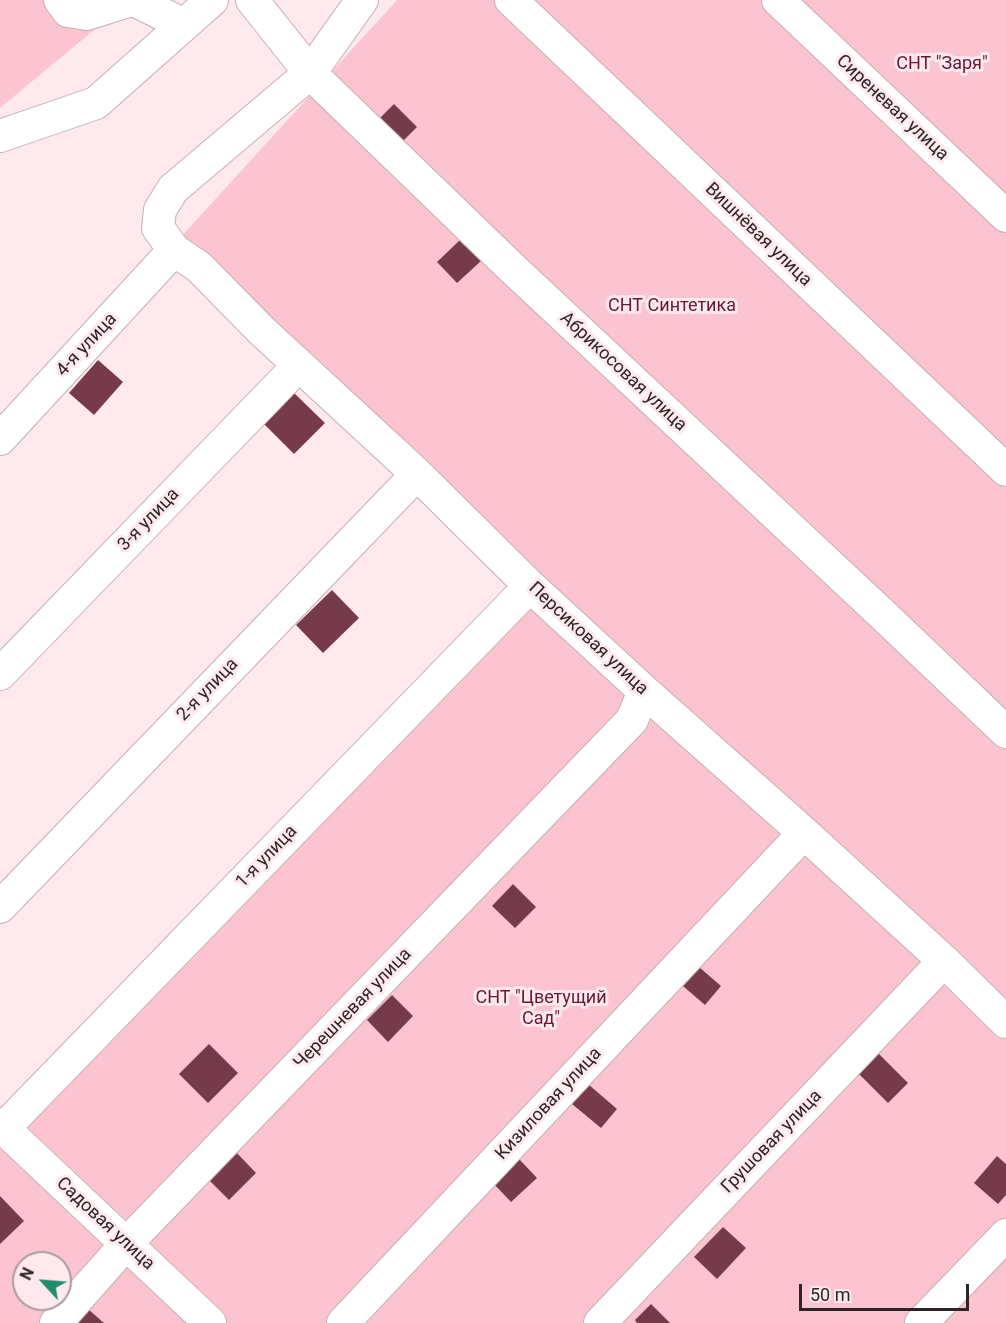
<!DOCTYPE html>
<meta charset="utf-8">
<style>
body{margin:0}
#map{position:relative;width:1006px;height:1323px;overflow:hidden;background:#feeaee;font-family:Roboto,sans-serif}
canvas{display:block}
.north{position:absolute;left:12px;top:1251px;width:60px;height:60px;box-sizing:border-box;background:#feeaee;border:2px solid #aa9b9e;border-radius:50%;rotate:296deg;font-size:16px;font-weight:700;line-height:24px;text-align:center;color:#2d2426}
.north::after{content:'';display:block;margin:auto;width:21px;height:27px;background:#1f8d6c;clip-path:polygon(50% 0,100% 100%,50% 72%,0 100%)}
.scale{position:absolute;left:799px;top:1284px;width:170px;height:27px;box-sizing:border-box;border:3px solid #2d2426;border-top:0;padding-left:8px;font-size:18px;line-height:21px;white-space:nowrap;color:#2d2426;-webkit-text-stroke:4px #feeaee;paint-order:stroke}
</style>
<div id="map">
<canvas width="1006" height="1323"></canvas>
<div class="north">N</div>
<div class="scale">50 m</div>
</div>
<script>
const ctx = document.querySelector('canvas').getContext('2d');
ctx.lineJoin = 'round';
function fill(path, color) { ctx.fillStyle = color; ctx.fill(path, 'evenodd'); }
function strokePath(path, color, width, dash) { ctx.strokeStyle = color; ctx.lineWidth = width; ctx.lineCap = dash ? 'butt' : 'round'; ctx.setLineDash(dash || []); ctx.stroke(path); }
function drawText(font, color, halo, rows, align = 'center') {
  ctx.font = font + ' Roboto,sans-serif'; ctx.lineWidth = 6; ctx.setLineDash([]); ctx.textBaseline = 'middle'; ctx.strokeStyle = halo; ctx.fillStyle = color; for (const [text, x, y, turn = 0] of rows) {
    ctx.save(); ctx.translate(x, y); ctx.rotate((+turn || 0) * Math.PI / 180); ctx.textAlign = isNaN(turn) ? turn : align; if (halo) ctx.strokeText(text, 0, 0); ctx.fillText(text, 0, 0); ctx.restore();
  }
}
fill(new Path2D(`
 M 0,0 L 130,0 L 0,108 Z
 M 397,0 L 767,0 L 1006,228 L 1006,1323 L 0,1323 L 0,1115 L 529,565 L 179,239 ZM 24,1263 L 60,1263 L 60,1299 L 24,1299 Z
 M 783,0 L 1006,0 L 1006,210 Z`), '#fcc4d0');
fill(new Path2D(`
 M 394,104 L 417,127 L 398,146 L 375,123 Z
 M 461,239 L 481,261 L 457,283 L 437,262 Z
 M 98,360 L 123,382 L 94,415 L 69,393 Z
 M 294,393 L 325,423 L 294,454 L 264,424 Z
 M 332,590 L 359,618 L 323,653 L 296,625 Z
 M 513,884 L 536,907 L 515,928 L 492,906 Z
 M 699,967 L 721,986 L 705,1005 L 683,986 Z
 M 392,995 L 413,1016 L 388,1042 L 367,1020 Z
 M 209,1044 L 238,1073 L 208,1103 L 179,1074 Z
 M 876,1051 L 908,1083 L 888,1103 L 856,1071 Z
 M 588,1084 L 617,1109 L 601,1128 L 572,1104 Z
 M 234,1150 L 256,1173 L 229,1200 L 206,1177 Z
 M 997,1156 L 1006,1164 L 1006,1195 L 998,1204 L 974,1183 Z
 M 519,1159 L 537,1178 L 511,1202 L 493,1183 Z
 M 0,1196 L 24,1221 L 0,1244 Z
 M 723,1227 L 746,1248 L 717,1279 L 694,1257 Z
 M 651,1304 L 670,1323 L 637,1323 L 635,1320 Z
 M 88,1309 L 104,1323 L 75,1323 Z`), '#773a4a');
const minor = new Path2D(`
 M 60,0 L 68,11 L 87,14 L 131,0
 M 134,0 L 184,25
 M 252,0 L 310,73 L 512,268 L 881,613 L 1006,732
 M 362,0 L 310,73 L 173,189 L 160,210 L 158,228 L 174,250 L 199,267 L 262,331 L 417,474 L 530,586 L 644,691 L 804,833 L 944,961 L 1006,1022
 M 511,0 L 1006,470
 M 778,0 L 1006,216
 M 0,136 L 96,103 L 212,0
 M 0,439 L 174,250
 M 0,674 L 298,366
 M 0,907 L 417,474
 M 0,1125 L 210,1323
 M 4,1128 L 530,586
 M 56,1323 L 126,1244 L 632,720 L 644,691
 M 343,1323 L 804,833
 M 600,1323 L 944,961
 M 921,1323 L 1006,1235`);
strokePath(minor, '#c6afb3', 34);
strokePath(minor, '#fff', 32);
drawText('18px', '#6a1734', '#feeaee', [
 ["СНТ \"Заря\"",942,64],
 ["СНТ Синтетика",672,306],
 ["СНТ \"Цветущий",541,998],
 ["Сад\"",541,1019]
]);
drawText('18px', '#2d2426', '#feeaee', [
 ["Сиреневая улица",892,108,43],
 ["Вишнёвая улица",758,235,44],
 ["4-я улица",87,345,-47],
 ["Абрикосовая улица",623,372,43],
 ["3-я улица",149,520,-46],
 ["Персиковая улица",588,639,43],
 ["2-я улица",208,690,-46],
 ["1-я улица",267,857,-46],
 ["Черешневая улица",353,1009,-46],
 ["Кизиловая улица",549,1104,-47],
 ["Грушовая улица",772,1142,-46],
 ["Садовая улица",105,1224,43]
]);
</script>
